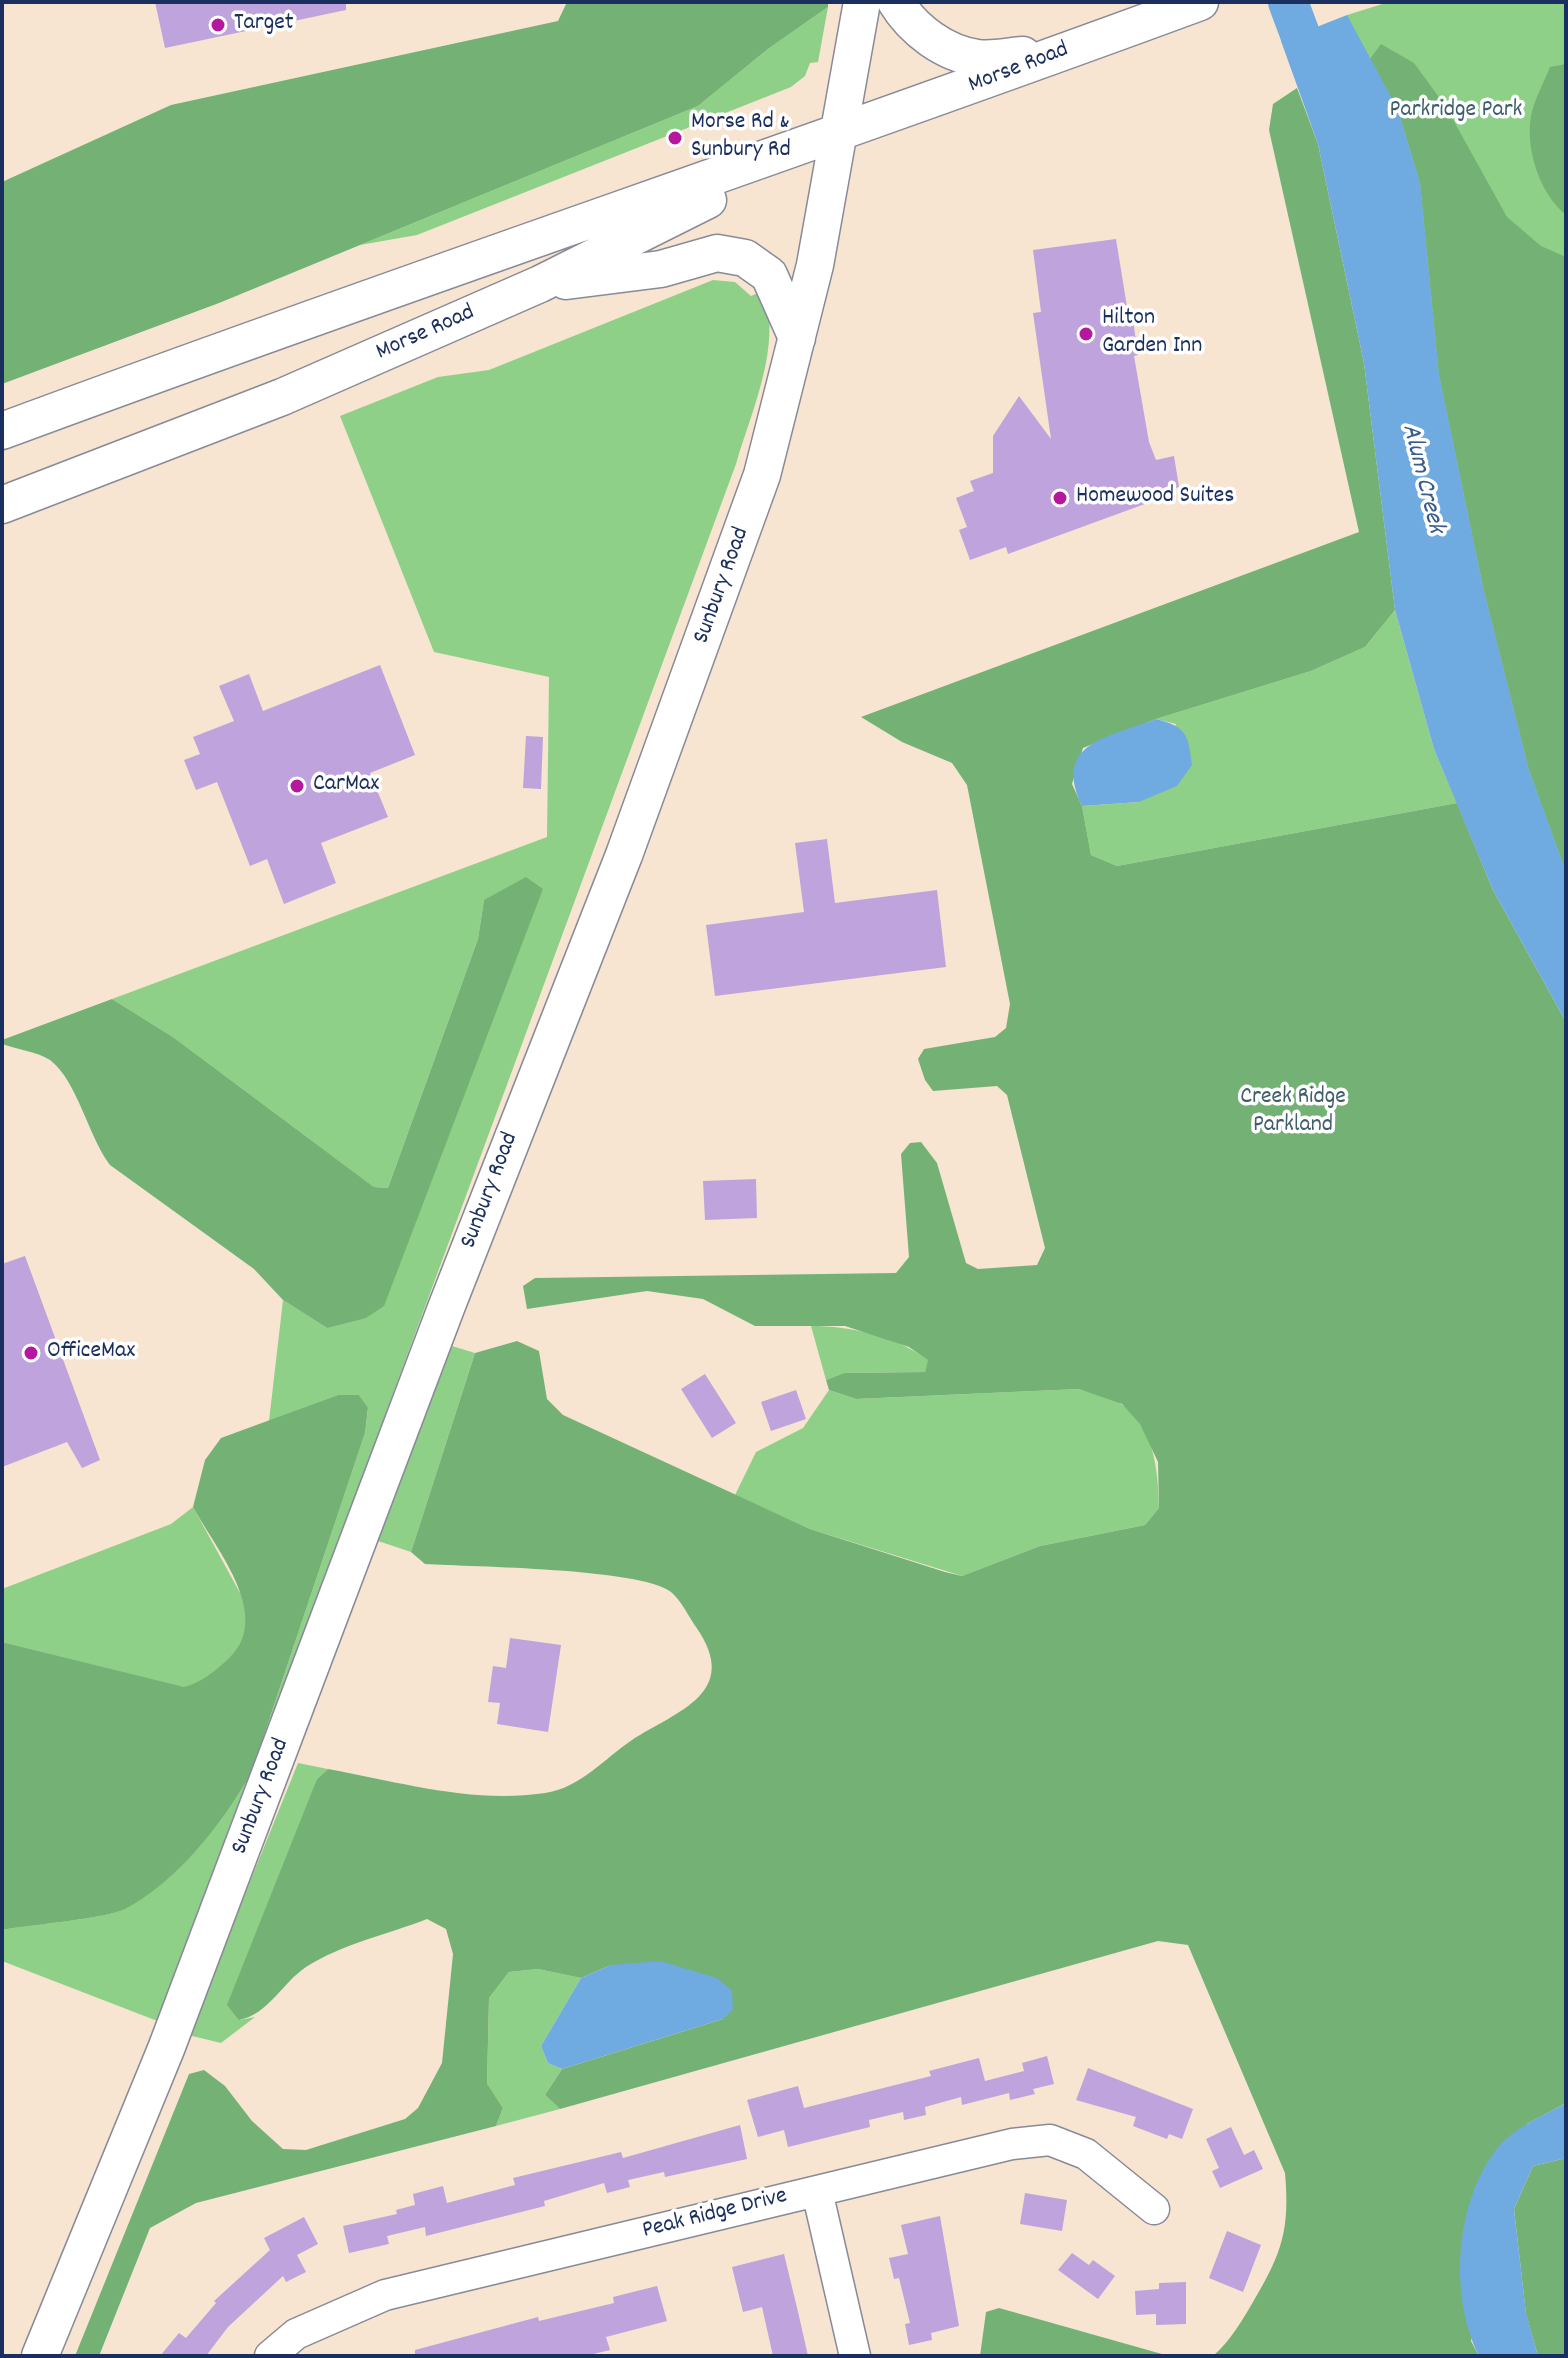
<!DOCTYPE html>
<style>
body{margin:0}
#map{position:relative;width:1568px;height:2358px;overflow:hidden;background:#f7e5d1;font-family:Dekko,sans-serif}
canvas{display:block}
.frame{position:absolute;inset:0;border:4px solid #1b2f5e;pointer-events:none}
</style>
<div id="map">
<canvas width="1568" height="2358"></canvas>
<div class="frame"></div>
</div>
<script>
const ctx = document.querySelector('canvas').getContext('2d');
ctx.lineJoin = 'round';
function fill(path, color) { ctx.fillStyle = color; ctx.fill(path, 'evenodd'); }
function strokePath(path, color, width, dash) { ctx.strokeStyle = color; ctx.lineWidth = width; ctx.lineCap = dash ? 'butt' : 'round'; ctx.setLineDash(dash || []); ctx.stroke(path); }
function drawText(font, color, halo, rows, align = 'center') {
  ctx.font = font + ' Dekko,sans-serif'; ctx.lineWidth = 7; ctx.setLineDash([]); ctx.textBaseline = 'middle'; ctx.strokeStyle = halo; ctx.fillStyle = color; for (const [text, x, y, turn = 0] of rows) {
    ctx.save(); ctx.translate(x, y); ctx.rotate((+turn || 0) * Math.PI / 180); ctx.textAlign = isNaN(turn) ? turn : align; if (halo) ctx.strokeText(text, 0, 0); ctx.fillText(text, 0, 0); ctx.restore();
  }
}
fill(new Path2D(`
 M 1389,2 L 1566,2 L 1566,953 L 1341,105 L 1347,15 Z
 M 828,7 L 818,62 L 810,63 L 805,76 L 791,87 L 417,235 L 360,245 L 698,106 L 768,49 Z
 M 713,280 L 735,282 L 751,296 L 764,290 C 782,347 752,409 736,464 L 343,1529 L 264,1756 L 160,2022 L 2,1961 L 2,1930 C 28,1925 105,1919 124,1909 C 178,1881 221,1825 251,1774 L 365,1433 L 368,1409 L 359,1395 L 338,1395 L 269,1421 L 283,1300 L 327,1328 L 543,889 L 484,900 L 478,939 L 388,1188 L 374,1187 L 173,1037 L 112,999 L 547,837 L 549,677 L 434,652 L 340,416 L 438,377 L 489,370 Z
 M 1395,610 L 1434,749 L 1457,803 L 1117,866 L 1091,855 L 1082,806 L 1139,802 L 1176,724 L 1156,719 L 1311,671 L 1365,647 Z
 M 811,1326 C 852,1326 894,1336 929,1360 L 925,1372 L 844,1373 L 826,1380 Z
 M 452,1346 L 475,1353 L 411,1552 L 378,1541 Z
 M 1079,1389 C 1092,1393 1110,1396 1121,1404 C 1155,1425 1158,1473 1159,1508 L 1145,1525 L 1040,1546 L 962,1576 L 810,1529 L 735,1495 L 756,1452 L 803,1428 L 829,1390 L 856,1399 Z
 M 193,1507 L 245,1602 L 248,1629 L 240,1649 L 201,1683 L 185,1688 L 2,1642 L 2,1589 L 171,1524 Z
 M 298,1763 L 328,1769 L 317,1779 L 239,2020 L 255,2017 L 221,2043 L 188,2035 Z
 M 538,1969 L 581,1978 L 541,2046 L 548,2063 L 562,2069 L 545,2095 L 560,2109 L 496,2126 L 503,2108 L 487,2085 L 489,1998 L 509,1972 Z`), '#8fd088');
fill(new Path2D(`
 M 567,2 L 828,2 L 828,7 L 768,49 L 698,106 L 219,303 L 2,384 L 2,182 L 171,105 L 558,21 Z
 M 1381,44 L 1414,63 L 1446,107 L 1507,217 L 1541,246 L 1566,257 L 1566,872 L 1529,770 L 1483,587 L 1439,375 L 1420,183 L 1398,110 L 1370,59 Z
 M 1566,64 L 1566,215 C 1540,194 1525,149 1531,116 C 1534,100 1544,82 1550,67 Z
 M 1297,88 L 1318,144 L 1364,363 L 1395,610 L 1365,647 L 1311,671 L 1156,719 L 1083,748 L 1072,784 L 1082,806 L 1091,855 L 1117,866 L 1457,803 L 1493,890 L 1566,1022 L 1566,2103 L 1527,2124 L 1471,2341 L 1479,2356 L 1213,2356 C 1231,2340 1241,2322 1253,2302 C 1282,2253 1290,2230 1285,2173 L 1188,1945 L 1158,1941 L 560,2109 L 545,2095 L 562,2069 L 723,2019 L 611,1965 L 581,1978 L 538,1969 L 509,1972 L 489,1998 L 487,2084 L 503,2108 L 496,2126 L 196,2203 L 150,2228 L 99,2356 L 75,2356 L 189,2074 L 204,2070 L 225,2086 L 252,2121 L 283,2149 L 306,2150 L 405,2119 L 418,2108 L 442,2063 L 453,1954 L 446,1929 L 427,1919 C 386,1935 344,1943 306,1967 C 282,1983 269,2014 239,2020 L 227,2005 L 317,1779 L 328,1769 C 400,1782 472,1804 545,1793 C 580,1788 604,1759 632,1740 C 677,1711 742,1693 696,1627 C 689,1617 681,1600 671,1592 C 640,1568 473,1567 425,1564 L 411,1552 L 475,1353 L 517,1341 L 539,1351 L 547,1399 L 563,1415 L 810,1529 L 945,1572 L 962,1576 L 1040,1546 L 1145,1525 L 1159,1508 L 1158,1462 L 1140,1424 L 1122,1404 L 1079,1389 L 856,1399 L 829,1390 L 826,1380 L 844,1373 L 925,1372 L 928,1360 L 909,1347 L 845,1326 L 755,1326 L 703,1299 L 647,1291 L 527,1309 L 523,1286 L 535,1278 L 896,1273 L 909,1257 L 901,1154 L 910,1143 L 921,1142 L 937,1163 L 966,1263 L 978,1269 L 1037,1265 L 1045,1248 L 1007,1095 L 997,1086 L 933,1091 L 925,1080 L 918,1059 L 924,1049 L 995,1037 L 1006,1028 L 1010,1004 L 967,785 L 952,763 L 902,742 L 861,717 L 1359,532 L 1269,130 L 1273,104 Z
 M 526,877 L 543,889 L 384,1306 L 366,1318 L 327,1328 L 283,1300 L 254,1269 L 110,1165 C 89,1138 77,1080 50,1060 C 38,1052 16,1049 2,1044 L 2,1040 L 112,999 L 173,1037 L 374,1187 L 388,1188 L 478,939 L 484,900 Z
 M 338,1395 L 359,1395 L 368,1408 L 365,1433 L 251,1774 C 221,1825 178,1881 125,1909 C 105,1919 28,1925 2,1930 L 2,1642 L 184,1687 C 202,1682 212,1673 226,1661 C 276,1619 217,1551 193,1507 L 205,1460 L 221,1438 Z
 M 1566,2158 L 1566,2356 L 1538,2356 L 1526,2314 L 1514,2209 L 1533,2166 Z
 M 999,2308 L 1169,2356 L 980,2356 L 986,2312 Z`), '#73b274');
fill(new Path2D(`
 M 1347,15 L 1398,110 L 1420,183 L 1439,375 L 1483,587 L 1529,770 L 1566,872 L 1566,1022 L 1493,890 L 1434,749 L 1395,610 L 1364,363 L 1318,144 L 1281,41 Z
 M 1156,719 C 1187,727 1188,734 1192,765 L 1177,786 L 1139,802 L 1082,806 C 1052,742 1108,738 1156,719 Z
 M 660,1961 L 717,1978 L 732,1991 L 733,2009 L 723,2019 L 562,2069 L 548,2063 L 541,2046 L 581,1978 L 611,1965 Z
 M 1566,2103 L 1566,2158 L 1533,2166 L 1514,2209 L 1526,2313 L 1538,2356 L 1479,2356 C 1449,2296 1455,2205 1495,2151 C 1511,2129 1543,2116 1566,2103 Z`), '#6fabe0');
strokePath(new Path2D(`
 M 1288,2 L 1319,85`), '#6fabe0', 40);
fill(new Path2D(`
 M 155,2 L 346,2 L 346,10 L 165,48 Z
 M 1116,239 L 1128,313 L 1132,313 L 1138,355 L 1134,356 L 1149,442 L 1156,460 L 1174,456 L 1179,487 L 1163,493 L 1164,497 L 1008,554 L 1006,547 L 970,560 L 959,530 L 967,527 L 956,498 L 974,491 L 970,481 L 993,473 L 993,436 L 1019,396 L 1051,439 L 1033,313 L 1041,312 L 1033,250 Z
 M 380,665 L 415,755 L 370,773 L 388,817 L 321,843 L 336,883 L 284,904 L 267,859 L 250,866 L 217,782 L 196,790 L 184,760 L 200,754 L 193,737 L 234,721 L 219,686 L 249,674 L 263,711 Z
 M 526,736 L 543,737 L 541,789 L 523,788 Z
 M 827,839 L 835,903 L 937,890 L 946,967 L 715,996 L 706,925 L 804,912 L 795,843 Z
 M 756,1179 L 757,1218 L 705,1220 L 703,1181 Z
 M 25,1256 L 100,1460 L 82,1468 L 67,1442 L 2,1467 L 2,1264 Z
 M 705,1374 L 736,1423 L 712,1438 L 681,1389 Z
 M 796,1390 L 806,1419 L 771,1431 L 761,1402 Z
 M 510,1638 L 561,1645 L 548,1732 L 497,1724 L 500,1703 L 488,1702 L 493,1666 L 506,1668 Z
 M 1047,2056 L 1054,2084 L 1033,2089 L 1035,2094 L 1010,2100 L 1009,2093 L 962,2105 L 961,2097 L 925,2107 L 926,2115 L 904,2120 L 903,2112 L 869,2120 L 870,2127 L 788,2147 L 784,2130 L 758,2137 L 747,2100 L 798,2086 L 804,2108 L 931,2076 L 929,2071 L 979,2058 L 985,2081 L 1024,2071 L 1022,2063 Z
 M 1088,2068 L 1193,2109 L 1182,2139 L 1169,2134 L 1167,2139 L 1133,2126 L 1136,2117 L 1076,2100 Z
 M 740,2125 L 747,2159 L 665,2177 L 664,2172 L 628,2180 L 630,2187 L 607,2193 L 604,2183 L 544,2201 L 545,2206 L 426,2236 L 425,2227 L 387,2236 L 389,2244 L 349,2253 L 343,2226 L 397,2214 L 396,2210 L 415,2205 L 413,2194 L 443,2186 L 447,2203 L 515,2185 L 513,2178 L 621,2152 L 623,2158 Z
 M 1231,2127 L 1244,2155 L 1254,2150 L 1263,2169 L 1220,2188 L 1212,2171 L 1219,2168 L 1206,2139 Z
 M 1025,2193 L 1067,2200 L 1062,2231 L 1020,2224 Z
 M 940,2216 L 959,2326 L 931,2333 L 932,2340 L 909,2345 L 905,2324 L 910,2323 L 899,2278 L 894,2279 L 889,2258 L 908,2254 L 901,2225 Z
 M 304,2217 L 318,2244 L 297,2255 L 306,2272 L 286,2282 L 283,2276 L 228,2327 L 206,2356 L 160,2356 L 179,2333 L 186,2338 L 216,2303 L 214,2301 L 270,2250 L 264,2238 Z
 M 1227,2231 L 1261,2245 L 1243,2292 L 1209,2278 Z
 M 1072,2253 L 1089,2265 L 1093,2260 L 1115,2276 L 1098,2299 L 1058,2270 Z
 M 784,2254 L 799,2316 L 808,2356 L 773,2356 L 762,2307 L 743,2312 L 732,2267 Z
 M 1186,2282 L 1186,2324 L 1156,2325 L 1156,2314 L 1136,2315 L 1135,2291 L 1159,2289 L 1159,2283 Z
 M 657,2286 L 667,2321 L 606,2337 L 610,2350 L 585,2356 L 415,2356 L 415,2350 L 538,2317 L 539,2321 L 614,2303 L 613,2297 Z`), '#bea3dd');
const minor = new Path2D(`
 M 817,2191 L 855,2356
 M 270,2356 L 296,2334 L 385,2295 L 1012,2144 L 1050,2140 L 1086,2154 L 1154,2209`);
const major = new Path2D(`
 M 896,2 C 913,30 945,54 978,58 C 992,60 1009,56 1023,55
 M 566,281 L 661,269 L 717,253 L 745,258 L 769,275 L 797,338
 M 2,431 C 400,283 802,149 1200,2
 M 2,505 L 282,397 L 540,284 L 708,200
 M 40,2356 L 166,2049 L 446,1308 L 624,855 L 762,475 L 815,265 L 862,2`);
strokePath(minor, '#898a98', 33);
strokePath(major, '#898a98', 39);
strokePath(minor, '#fff', 30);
strokePath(major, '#fff', 36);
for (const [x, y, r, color] of [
 [218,25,8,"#b5179e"],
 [675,138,8,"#b5179e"],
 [1086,334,8,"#b5179e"],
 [1060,498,8,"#b5179e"],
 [297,786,8,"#b5179e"],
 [31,1353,8,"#b5179e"]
]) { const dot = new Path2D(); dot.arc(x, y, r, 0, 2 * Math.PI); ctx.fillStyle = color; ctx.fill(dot); strokePath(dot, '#fff', 3); }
drawText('24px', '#1b2f5e', '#fff', [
 ["Target",234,25],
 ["Morse Rd &",691,124],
 ["Sunbury Rd",691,152],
 ["Hilton",1102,320],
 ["Garden Inn",1102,348],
 ["Homewood Suites",1076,498],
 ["CarMax",313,786],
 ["OfficeMax",47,1353]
], 'left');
drawText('24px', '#1b2f5e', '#fff', [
 ["Morse Road",1019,69,-21],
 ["Morse Road",426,334,-24],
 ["Sunbury Road",723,586,-70],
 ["Sunbury Road",491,1191,-69],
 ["Sunbury Road",262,1797,-69],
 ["Peak Ridge Drive",715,2215,-14]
]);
drawText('24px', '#3e5f6b', '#fff', [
 ["Parkridge Park",1456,112],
 ["Creek Ridge",1293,1099],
 ["Parkland",1293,1127]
]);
drawText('italic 26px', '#385a8c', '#fff', [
 ["Alum Creek",1421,479,76]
]);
</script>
